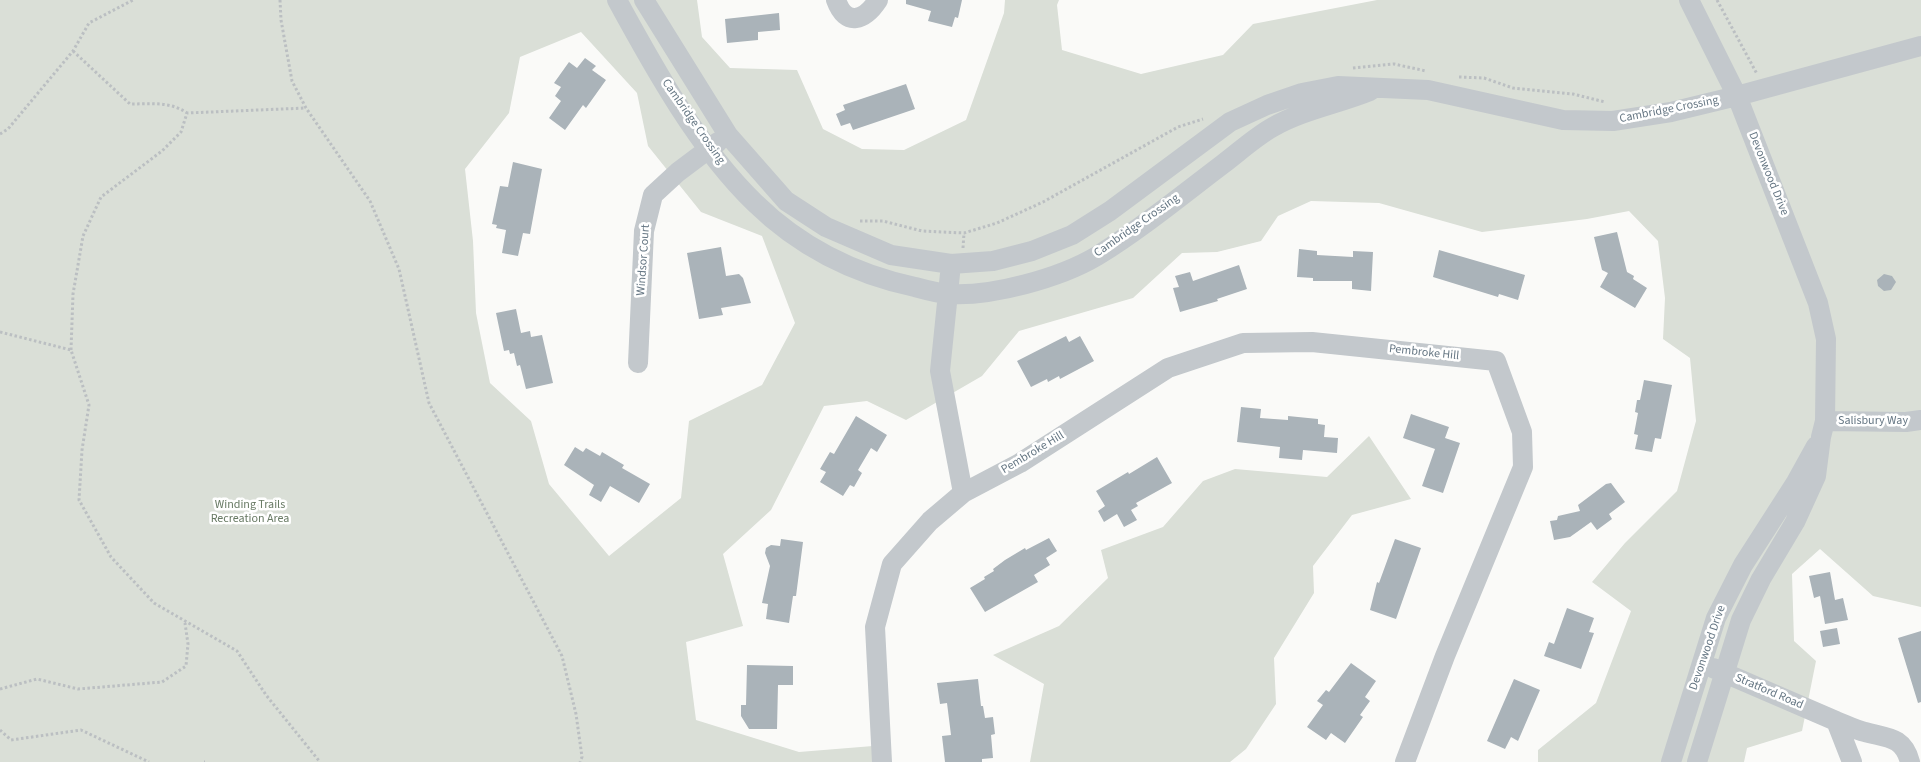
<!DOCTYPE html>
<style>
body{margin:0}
canvas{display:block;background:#fafaf8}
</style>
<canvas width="1921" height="762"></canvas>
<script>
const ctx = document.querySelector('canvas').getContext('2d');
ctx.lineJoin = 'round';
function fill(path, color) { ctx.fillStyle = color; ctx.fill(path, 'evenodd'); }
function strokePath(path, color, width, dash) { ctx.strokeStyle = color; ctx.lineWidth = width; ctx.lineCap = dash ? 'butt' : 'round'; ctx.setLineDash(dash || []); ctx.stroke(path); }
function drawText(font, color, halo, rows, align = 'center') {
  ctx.font = font + ' "Source Sans 3",sans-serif'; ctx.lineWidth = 5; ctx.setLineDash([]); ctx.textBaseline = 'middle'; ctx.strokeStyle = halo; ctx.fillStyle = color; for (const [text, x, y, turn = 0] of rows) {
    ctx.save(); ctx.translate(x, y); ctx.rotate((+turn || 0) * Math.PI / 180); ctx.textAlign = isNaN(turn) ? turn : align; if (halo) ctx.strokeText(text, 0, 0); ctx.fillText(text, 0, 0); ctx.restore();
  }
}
fill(new Path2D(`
 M 0,0 L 697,0 L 702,37 L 730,68 L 797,70 L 823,129 L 862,149 L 904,150 L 966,120 L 1004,13 L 1005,0 L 1059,0 L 1057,5 L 1062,50 L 1141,74 L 1223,55 L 1253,24 L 1377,0 L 1921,0 L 1921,607 L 1873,596 L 1820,549 L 1792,574 L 1794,641 L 1816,661 L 1802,731 L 1747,748 L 1744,762 L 1538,762 L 1538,750 L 1596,703 L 1631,611 L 1592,582 L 1625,543 L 1677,491 L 1696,421 L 1690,358 L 1663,339 L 1665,298 L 1658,241 L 1629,211 L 1587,219 L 1482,232 L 1379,203 L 1311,201 L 1278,216 L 1261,241 L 1217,252 L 1182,253 L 1133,298 L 1019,331 L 982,376 L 906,420 L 867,401 L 824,406 L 771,510 L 723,554 L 743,626 L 686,642 L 696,720 L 799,752 L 873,746 L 873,762 L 0,762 ZM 581,32 L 637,93 L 648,146 L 701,212 L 762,236 L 795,323 L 762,385 L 689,421 L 681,498 L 609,556 L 549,484 L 531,421 L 490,383 L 476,313 L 473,241 L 465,169 L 509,113 L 520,57 Z
 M 1369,436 L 1411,499 L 1352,515 L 1313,566 L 1314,593 L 1274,658 L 1276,704 L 1246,749 L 1230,762 L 1030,762 L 1044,684 L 993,655 L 1059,626 L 1108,578 L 1101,550 L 1163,527 L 1203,481 L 1235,469 L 1327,477 Z`), '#dadfd7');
fill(new Path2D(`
 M 906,0 L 962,0 L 958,18 L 955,17 L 952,27 L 928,21 L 931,11 L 906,4 Z
 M 779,13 L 780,30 L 758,32 L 758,40 L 727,43 L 725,19 Z
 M 585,58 L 596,66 L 592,70 L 606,80 L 586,108 L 583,105 L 565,130 L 549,118 L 561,101 L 555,96 L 561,87 L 554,83 L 569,62 L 577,68 Z
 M 906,84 L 915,109 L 853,130 L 850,123 L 841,126 L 836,114 L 845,110 L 843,105 Z
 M 513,162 L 542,169 L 530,234 L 523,233 L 518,256 L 502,253 L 506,230 L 496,228 L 497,225 L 492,224 L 500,186 L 508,187 Z
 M 1617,232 L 1627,272 L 1634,276 L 1633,279 L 1647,288 L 1635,308 L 1600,287 L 1608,273 L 1602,270 L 1594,237 Z
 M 721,247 L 726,276 L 739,274 L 743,278 L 751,303 L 721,308 L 723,315 L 699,319 L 687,253 Z
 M 1299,249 L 1317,251 L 1317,255 L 1353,257 L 1353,251 L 1373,252 L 1371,291 L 1352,289 L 1352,281 L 1313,281 L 1313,278 L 1297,277 Z
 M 1439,250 L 1525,275 L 1518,300 L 1499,294 L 1498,297 L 1433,277 Z
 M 1239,265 L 1247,289 L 1217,299 L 1218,301 L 1180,312 L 1173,288 L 1179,287 L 1175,276 L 1190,272 L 1193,281 Z
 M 1884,274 L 1892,276 L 1896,282 L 1891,290 L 1884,291 L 1878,286 L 1877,280 Z
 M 516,309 L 521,333 L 530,331 L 531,337 L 542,335 L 553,383 L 526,389 L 520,365 L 517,366 L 514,353 L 510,354 L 509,350 L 504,351 L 496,313 Z
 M 1066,336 L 1069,342 L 1080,336 L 1094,361 L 1060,379 L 1059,376 L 1048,382 L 1047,379 L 1031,387 L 1017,361 Z
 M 1644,380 L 1672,385 L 1661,439 L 1655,438 L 1652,452 L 1635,449 L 1638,435 L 1634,434 L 1638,413 L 1635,412 L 1637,400 L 1640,400 Z
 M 1241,407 L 1261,409 L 1260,418 L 1288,420 L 1288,416 L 1318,419 L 1318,424 L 1325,425 L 1324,437 L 1338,438 L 1337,453 L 1303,450 L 1302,460 L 1279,458 L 1280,447 L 1237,442 Z
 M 1411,414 L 1449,427 L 1445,438 L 1460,443 L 1443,493 L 1422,486 L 1435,449 L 1403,438 Z
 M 856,416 L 887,435 L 877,452 L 871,448 L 858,470 L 862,473 L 854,487 L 850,485 L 843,496 L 820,482 L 826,472 L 820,469 L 830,452 L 834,454 Z
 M 575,447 L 583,452 L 586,448 L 600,456 L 602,452 L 624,465 L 622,468 L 650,484 L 639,503 L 610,486 L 601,502 L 589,495 L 594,485 L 564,465 Z
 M 1157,457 L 1172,483 L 1136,503 L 1138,506 L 1131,510 L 1137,520 L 1124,527 L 1117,514 L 1104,522 L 1098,511 L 1105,506 L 1096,491 L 1128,472 L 1129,474 Z
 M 1611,483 L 1625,502 L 1609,514 L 1612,519 L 1597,530 L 1591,522 L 1570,537 L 1554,540 L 1550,521 L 1557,520 L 1558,516 L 1580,511 L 1578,505 L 1606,484 Z
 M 1049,538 L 1057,551 L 1046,558 L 1050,565 L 1034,575 L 1038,582 L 985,612 L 970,588 L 985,579 L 984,577 L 994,571 L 993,569 L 1005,560 L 1025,548 L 1026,550 Z
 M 781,539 L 803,542 L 796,596 L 793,596 L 789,623 L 766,619 L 768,604 L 762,603 L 770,566 L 765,553 L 766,548 L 771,545 L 780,546 Z
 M 1395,539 L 1421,548 L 1396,619 L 1370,610 L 1377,582 L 1379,583 Z
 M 1830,572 L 1835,600 L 1843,598 L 1848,620 L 1825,624 L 1820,596 L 1814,598 L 1809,576 Z
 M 1567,608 L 1594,618 L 1589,632 L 1594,633 L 1581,669 L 1544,656 L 1549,642 L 1554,644 Z
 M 1837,628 L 1840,644 L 1823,647 L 1820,631 Z
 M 1921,631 L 1921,702 L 1918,703 L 1898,638 Z
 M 1351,663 L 1376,681 L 1365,697 L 1370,701 L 1360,715 L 1363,717 L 1345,743 L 1331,733 L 1326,740 L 1307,727 L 1323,705 L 1317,701 L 1326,690 L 1329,692 Z
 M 747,665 L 793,666 L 793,685 L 778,685 L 777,729 L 749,729 L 741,716 L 741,705 L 746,705 Z
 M 978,679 L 981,706 L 983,706 L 985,718 L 993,717 L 995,734 L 991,735 L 993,758 L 982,759 L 982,762 L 945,762 L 942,736 L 951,735 L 947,703 L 940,704 L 937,683 Z
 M 1514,679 L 1540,690 L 1518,741 L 1511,737 L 1505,749 L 1487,741 Z`), '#aab3b9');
strokePath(new Path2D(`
 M 280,0 L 281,20 L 292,81 L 306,108 L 370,201 L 399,269 L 429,403 L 562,656 L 576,714 L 582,757 L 580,762
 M 1717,0 L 1757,74
 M 73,51 L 130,104 C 149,104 170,101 187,113
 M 1353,68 L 1394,64 L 1426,71
 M 1459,77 L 1484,78 L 1513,88 L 1573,94 L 1605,102
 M 0,134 L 8,129 L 73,51 L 89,23 L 133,0
 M 860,221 L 883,221 L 922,231 L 964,233 L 997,223 L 1043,202 L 1178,127 L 1203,119
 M 963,248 L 964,233
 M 0,332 L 71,350 L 89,405 L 82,450 L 79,500 L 111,557 L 154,603 L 237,651 L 266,695 L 320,762
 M 71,350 L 73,294 L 83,236 L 101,197 L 162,151 L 181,132 L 187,113 L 306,108
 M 0,689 L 37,679 L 78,689 L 162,682 L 186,666 L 188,644 L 185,623
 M 0,730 L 11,740 L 81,730 L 149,762
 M 204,762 L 205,762`), '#bbbfc2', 3, [2.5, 2.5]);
strokePath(new Path2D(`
 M 617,0 C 654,68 699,149 755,203 C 800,247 854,274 915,287 C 926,290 937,293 948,294 C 991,297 1060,278 1097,256 C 1141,229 1182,195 1223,164 C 1239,152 1255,137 1273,127 C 1303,110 1338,104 1370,91
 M 644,0 L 728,135 L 786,201 L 826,227 L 891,255 L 951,264 L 993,261 L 1032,251 L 1072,235 L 1110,211 L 1230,122 L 1267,105 L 1302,93 L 1338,86 L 1428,90 L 1563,120 L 1613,121 L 1671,112 L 1737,96 L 1689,0
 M 836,0 C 846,28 865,20 878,0
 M 951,264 L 940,371 L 963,493
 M 638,363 L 644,231 L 653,195 L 678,172 L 718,142
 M 1825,421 L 1906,422 L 1921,420
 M 1713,668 L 1836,721 L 1852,762
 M 1836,721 C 1846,725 1856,730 1865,732 C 1887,738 1903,736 1910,762
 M 882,762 L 875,627 L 892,564 L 930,521 L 963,493 L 1020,463 L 1168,368 L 1243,343 L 1312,342 L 1496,361 L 1522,432 L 1523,467 L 1445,656 L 1405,762
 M 1671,762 L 1716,618 L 1743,565 L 1795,484 L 1816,446
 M 1697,762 L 1741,620 L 1761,579 L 1795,522 L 1816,476 L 1821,437 L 1825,421 L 1826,339 L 1818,303 L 1737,96 L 1921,46`), '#c3c8cc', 20);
drawText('12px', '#657683', '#fff', [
 ["Cambridge Crossing",1669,110,-11],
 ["Cambridge Crossing",693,122,55],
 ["Devonwood Drive",1768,174,68],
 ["Cambridge Crossing",1137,226,-35],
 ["Windsor Court",644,260,-86],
 ["Pembroke Hill",1424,353,6],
 ["Salisbury Way",1873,421],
 ["Pembroke Hill",1033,453,-31],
 ["Devonwood Drive",1708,648,-71],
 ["Stratford Road",1769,692,23]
]);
drawText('12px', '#687a64', '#fff', [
 ["Winding Trails",250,505],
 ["Recreation Area",250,519]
]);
</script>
